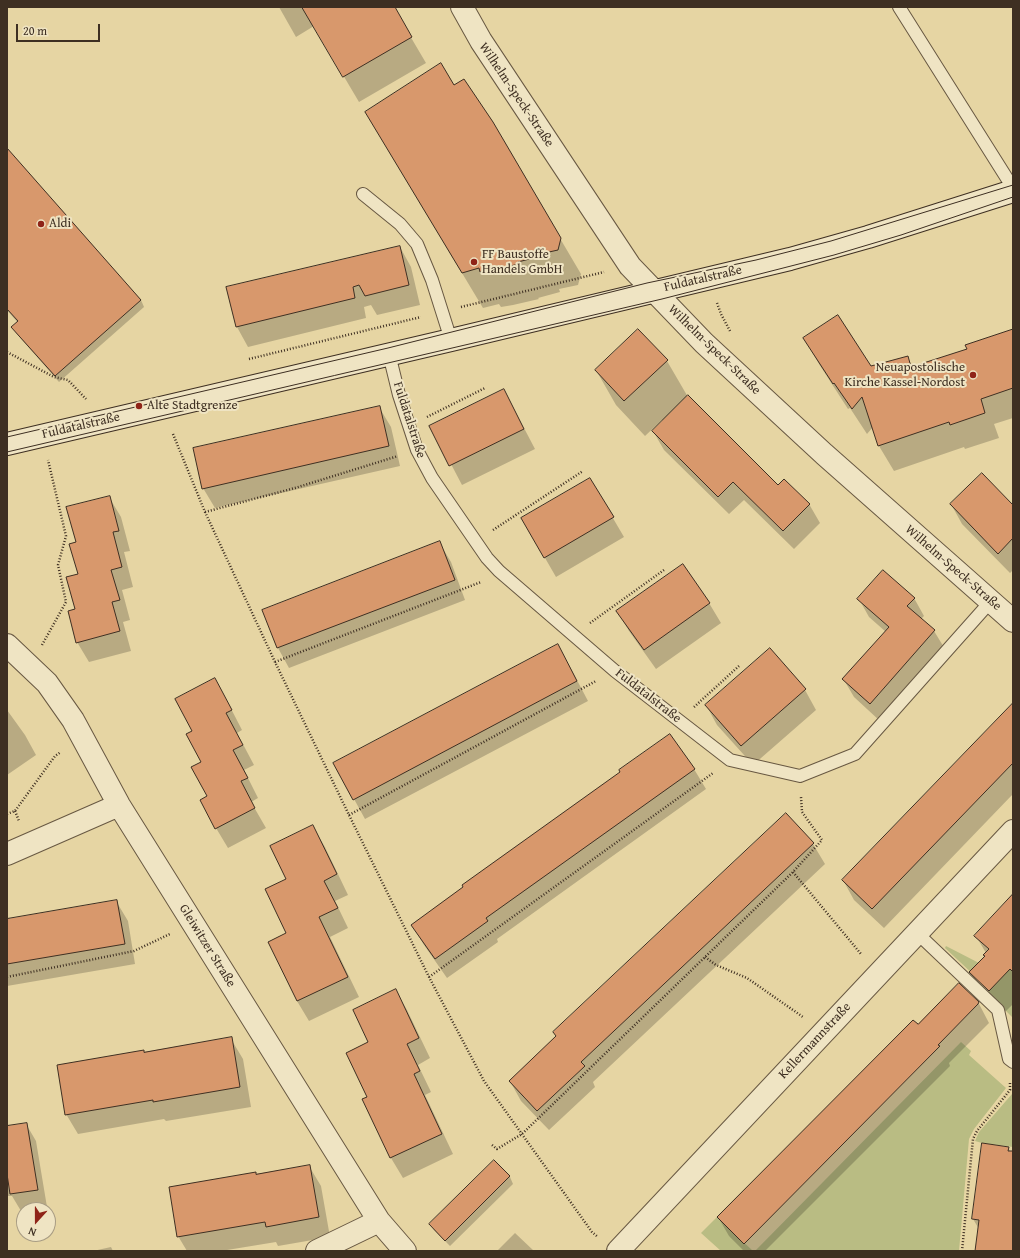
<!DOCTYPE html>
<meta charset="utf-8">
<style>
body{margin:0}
#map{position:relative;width:1020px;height:1258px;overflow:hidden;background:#e6d5a3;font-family:"Gentium Book Plus",serif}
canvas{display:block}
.frame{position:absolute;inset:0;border:8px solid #3e2f22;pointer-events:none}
.north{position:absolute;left:16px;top:1202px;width:40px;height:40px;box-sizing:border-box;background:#efe4c3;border:1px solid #a89c83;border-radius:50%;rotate:201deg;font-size:11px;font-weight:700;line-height:16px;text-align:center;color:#3e2f22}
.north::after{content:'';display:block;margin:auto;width:14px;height:18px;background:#8f2418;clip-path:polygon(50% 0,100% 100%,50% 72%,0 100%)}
.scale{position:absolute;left:16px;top:24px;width:84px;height:18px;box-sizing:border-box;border:2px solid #3e2f22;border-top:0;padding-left:5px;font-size:12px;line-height:14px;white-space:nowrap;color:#3e2f22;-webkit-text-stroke:3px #efe4c3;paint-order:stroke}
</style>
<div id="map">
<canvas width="1020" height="1258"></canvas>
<div class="frame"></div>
<div class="north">N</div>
<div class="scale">20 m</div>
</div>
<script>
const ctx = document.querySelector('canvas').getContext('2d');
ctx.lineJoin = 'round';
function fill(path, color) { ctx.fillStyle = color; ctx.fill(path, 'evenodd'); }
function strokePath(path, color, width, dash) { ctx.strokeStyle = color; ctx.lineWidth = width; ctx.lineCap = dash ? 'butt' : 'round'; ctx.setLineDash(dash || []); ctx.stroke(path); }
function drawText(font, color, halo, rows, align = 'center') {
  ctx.font = font + ' "Gentium Book Plus",serif'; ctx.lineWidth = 4; ctx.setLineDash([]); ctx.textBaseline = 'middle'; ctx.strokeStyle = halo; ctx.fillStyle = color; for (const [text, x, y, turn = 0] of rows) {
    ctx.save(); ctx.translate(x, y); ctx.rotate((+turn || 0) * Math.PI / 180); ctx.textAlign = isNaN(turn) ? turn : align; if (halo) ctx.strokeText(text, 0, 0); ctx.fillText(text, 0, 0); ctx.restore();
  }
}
fill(new Path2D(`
 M 946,946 L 979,963 L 1013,965 L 1013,1018 L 988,993 L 990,990 L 945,948 Z
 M 961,1042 L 971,1051 L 969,1055 L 1006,1088 L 974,1129 L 969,1139 L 959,1251 L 755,1251 Z
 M 1012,1094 L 1013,1147 L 982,1143 L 975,1141 L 979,1132 Z
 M 717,1217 L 753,1251 L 721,1251 L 701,1233 Z`), '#b9bc83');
fill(new Path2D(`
 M 279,7 L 393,7 L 426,63 L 359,102 L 314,26 L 296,37 Z
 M 454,86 L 492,123 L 581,274 L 578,285 L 559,289 L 560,292 L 538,298 L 539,299 L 513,305 L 501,307 L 499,304 L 483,308 L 387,148 Z
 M 7,150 L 141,300 L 144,307 L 59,382 L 16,333 L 13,327 L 18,323 L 7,310 Z
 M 400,247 L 411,267 L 420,305 L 377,315 L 371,305 L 364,307 L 366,318 L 248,347 L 237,327 Z
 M 638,330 L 667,361 L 688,397 L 778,486 L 809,504 L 820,523 L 794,549 L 744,500 L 729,514 L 664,450 L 653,431 L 663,421 L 662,420 L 645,436 L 616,405 L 596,370 Z
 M 1013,330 L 1013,418 L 994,424 L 999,438 L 965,449 L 964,447 L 894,471 L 879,446 L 873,427 L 867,434 L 850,408 L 848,409 L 819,364 L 804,338 L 871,367 L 907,357 L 913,367 L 968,349 Z
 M 504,390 L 535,449 L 462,485 L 431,426 Z
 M 379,407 L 391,427 L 400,466 L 215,508 L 203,488 Z
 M 590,479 L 624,537 L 556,577 L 522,518 Z
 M 109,497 L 121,517 L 130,551 L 124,552 L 133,587 L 122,590 L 130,620 L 123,622 L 131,651 L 89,662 L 77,642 L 77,610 L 79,574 L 77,543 Z
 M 951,504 L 1013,506 L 1013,570 L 1010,573 L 962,524 Z
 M 439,542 L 451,562 L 465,600 L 289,668 L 278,648 L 263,611 Z
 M 914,598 L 924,616 L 921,619 L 934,631 L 945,649 L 880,721 L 854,697 L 844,680 L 886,632 L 869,617 L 859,599 Z
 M 709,603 L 721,623 L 656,669 L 629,631 L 617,611 Z
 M 770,649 L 805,690 L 816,710 L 753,765 L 717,725 L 706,705 Z
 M 569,665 L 588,701 L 365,819 L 354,799 Z
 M 226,699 L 242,730 L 237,733 L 254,765 L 244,770 L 258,798 L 251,802 L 266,828 L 228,848 L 216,828 L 208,797 L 202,762 L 193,732 Z
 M 1013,704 L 1013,794 L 884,928 L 854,900 L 843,880 Z
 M 7,710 L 25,735 L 36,755 L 7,775 Z
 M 694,769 L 706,789 L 497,939 L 498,942 L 447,978 L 424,945 L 412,925 Z
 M 786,814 L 813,844 L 825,864 L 593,1082 L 595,1087 L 549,1130 L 521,1101 L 510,1081 Z
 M 313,827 L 325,847 L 348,895 L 335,901 L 348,928 L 330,937 L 359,997 L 309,1021 L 297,1001 L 269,942 L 288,933 Z
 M 1013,896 L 1013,1004 L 1003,1014 L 984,996 L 970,972 L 985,957 L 984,955 L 986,953 L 976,936 Z
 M 116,901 L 128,921 L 135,964 L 7,986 L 7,920 Z
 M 395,990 L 407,1010 L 430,1058 L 418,1065 L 431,1092 L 425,1095 L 453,1154 L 403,1178 L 391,1158 L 363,1099 L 369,1097 L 369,1043 Z
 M 978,1002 L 989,1023 L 949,1063 L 950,1066 L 765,1251 L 744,1251 L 729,1236 L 718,1217 L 918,1026 Z
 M 231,1039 L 243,1059 L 251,1107 L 166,1121 L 164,1119 L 78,1134 L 66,1114 L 145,1053 Z
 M 26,1124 L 36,1141 L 47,1207 L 21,1211 L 12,1196 L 7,1196 L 7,1127 Z
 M 1008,1148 L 1011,1152 L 1013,1152 L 1013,1251 L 976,1251 L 979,1229 L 973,1219 Z
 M 494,1161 L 510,1177 L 513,1184 L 450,1246 L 434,1230 L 430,1224 Z
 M 309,1166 L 321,1186 L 330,1237 L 278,1246 L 276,1242 L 221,1251 L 187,1251 L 178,1236 L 257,1175 Z
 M 515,1233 L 534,1251 L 497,1251 Z
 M 111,1247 L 113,1251 L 93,1251 Z`), '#0003');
const building = new Path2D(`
 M 302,7 L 395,7 L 412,37 L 343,77 Z
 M 441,63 L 454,85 L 464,79 L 493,122 L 561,238 L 558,250 L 540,254 L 541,256 L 518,262 L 519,264 L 493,270 L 480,272 L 479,268 L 462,273 L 365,112 Z
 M 7,148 L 141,300 L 55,376 L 11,327 L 18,321 L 7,309 Z
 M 400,246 L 409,285 L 365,296 L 359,285 L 353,287 L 355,298 L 236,327 L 226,287 Z
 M 838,315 L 871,366 L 908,356 L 911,367 L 967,349 L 965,345 L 1013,329 L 1013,388 L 981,399 L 985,413 L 950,425 L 949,422 L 878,446 L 862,397 L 852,409 L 834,383 L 833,384 L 803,338 Z
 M 638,329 L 668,360 L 624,401 L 595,370 Z
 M 504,389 L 524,429 L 449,466 L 429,426 Z
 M 688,395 L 778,485 L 784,479 L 810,504 L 783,531 L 733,482 L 718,497 L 652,431 Z
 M 380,406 L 389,446 L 202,489 L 193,448 Z
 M 982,473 L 1013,505 L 1013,538 L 998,554 L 950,504 Z
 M 590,478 L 614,517 L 544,558 L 521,518 Z
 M 110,496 L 119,531 L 113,532 L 122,567 L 111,570 L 120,600 L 112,602 L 120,631 L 76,643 L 68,611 L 75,609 L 66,577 L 78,574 L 69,544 L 76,542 L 66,507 Z
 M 440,541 L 455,580 L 277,648 L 262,610 Z
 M 683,564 L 710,603 L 644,650 L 616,611 Z
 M 883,570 L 915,598 L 907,606 L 935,630 L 870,704 L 842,679 L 889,627 L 857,599 Z
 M 558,644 L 577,681 L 353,800 L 333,763 Z
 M 770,648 L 806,689 L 741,746 L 705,705 Z
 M 215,678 L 232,710 L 226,713 L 243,745 L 233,750 L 248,778 L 241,781 L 255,808 L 215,829 L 200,800 L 207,796 L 191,767 L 201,762 L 186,734 L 192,731 L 175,699 Z
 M 1013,703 L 1013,763 L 872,909 L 842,880 Z
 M 670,734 L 695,769 L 486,918 L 488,921 L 435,959 L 411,925 L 463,887 L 462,885 L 620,772 L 619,770 Z
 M 786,813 L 814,843 L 581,1062 L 585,1066 L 537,1111 L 509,1081 L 556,1036 L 553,1032 Z
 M 313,825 L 337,874 L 324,881 L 338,908 L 319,917 L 348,977 L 297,1001 L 268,942 L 286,933 L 265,889 L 286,879 L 270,846 Z
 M 1013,894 L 1013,972 L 1010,969 L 989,991 L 969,972 L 985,956 L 983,955 L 989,949 L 974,936 Z
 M 117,900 L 125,944 L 7,964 L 7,919 Z
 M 959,983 L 979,1002 L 978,1004 L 938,1045 L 940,1046 L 744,1244 L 717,1217 L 913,1020 L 918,1024 Z
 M 396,989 L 419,1038 L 407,1044 L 420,1071 L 414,1074 L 442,1134 L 390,1158 L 362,1099 L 367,1097 L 346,1053 L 368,1042 L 353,1010 Z
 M 232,1037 L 240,1087 L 153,1102 L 153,1100 L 65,1115 L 57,1065 L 144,1050 L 144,1052 Z
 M 27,1123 L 38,1190 L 10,1194 L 7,1174 L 7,1126 Z
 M 982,1143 L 1009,1147 L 1008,1151 L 1013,1151 L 1013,1251 L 975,1251 L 979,1220 L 972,1219 Z
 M 494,1160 L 510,1176 L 445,1241 L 429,1224 Z
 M 310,1165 L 319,1217 L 266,1227 L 265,1222 L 177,1237 L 169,1187 L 256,1172 L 256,1174 Z`);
fill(building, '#d8986c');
strokePath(building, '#3e2f22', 1);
const lane = new Path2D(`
 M 899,7 L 1013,188
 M 363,194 L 400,224 L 417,244 L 432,280 L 451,340
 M 389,354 L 399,395 L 417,450 L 432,478 L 487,558 L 499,571 L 615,671 L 730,760 L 800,776 L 855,754 L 991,601
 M 917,933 L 998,1010 L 1009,1059 L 1013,1062`);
const street = new Path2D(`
 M 462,7 L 481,41 L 630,266 L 704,343 L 824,454 L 1013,621
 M 7,645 L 47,683 L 73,720 L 119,805 L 379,1221 L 405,1251
 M 7,854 L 119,805
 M 317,1251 L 379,1221
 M 618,1251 L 1013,831`);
const secondary = new Path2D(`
 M 7,444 L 451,340 L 790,259 L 868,237 L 1013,191`);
strokePath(lane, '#685842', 14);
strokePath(street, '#685842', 24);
strokePath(secondary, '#3e2f22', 24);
strokePath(new Path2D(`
 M 717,303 L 721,314 L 730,331
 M 461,307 L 604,272
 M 7,352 L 54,377 L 68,380 L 86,399
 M 249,359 L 421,317
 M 427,417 L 485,388
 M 173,434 L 205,512 L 275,662 L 349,815 L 429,977 L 484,1081 L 592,1232 L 598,1237
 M 205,512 L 295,488 L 398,456
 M 493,530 L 583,471
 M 590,623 L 664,570
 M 42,645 L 66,602 L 58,565 L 66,536 L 48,460
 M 275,662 L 481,582
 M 694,707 L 739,666
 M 15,811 L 19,821
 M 7,814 L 15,811 L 55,756 L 61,752
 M 349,815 L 596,681
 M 793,872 L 861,954
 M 705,957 L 716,965 L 747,978 L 803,1017
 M 7,977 L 134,951 L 170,934
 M 429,977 L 713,773
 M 492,1145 L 497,1149 L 522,1134 L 793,872 L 822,840 L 802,812 L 801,797
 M 962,1251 L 973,1139 L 977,1131 L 1010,1090 L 1010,1081`), '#3e2f22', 2.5, [1, 2]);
strokePath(lane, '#efe4c3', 12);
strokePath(street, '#efe4c3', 22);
strokePath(secondary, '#efe4c3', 22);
strokePath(new Path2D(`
 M 7,437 L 388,348 L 647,283 L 756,260 L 831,241 L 1013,185
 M 7,452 L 662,299 L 834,255 L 901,235 L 1013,197`), '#3e2f22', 1);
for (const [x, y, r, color] of [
 [41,224,4,"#8f2418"],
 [474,262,4,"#8f2418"],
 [973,375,4,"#8f2418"],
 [139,406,4,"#8f2418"]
]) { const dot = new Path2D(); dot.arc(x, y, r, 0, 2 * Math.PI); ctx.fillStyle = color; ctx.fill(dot); strokePath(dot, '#efe4c3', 1.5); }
drawText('13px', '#3e2f22', '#efe4c3', [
 ["Wilhelm-Speck-Straße",516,95,56],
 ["Fuldatalstraße",703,279,-13],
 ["Wilhelm-Speck-Straße",714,350,44],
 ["Fuldatalstraße",409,420,72],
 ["Fuldatalstraße",81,426,-13],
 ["Wilhelm-Speck-Straße",953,568,41],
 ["Fuldatalstraße",648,696,38],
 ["Gleiwitzer Straße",207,946,58],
 ["Kellermannstraße",815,1041,-47]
]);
drawText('13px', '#3e2f22', '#efe4c3', [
 ["Aldi",49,224],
 ["FF Baustoffe",482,255],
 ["Handels GmbH",482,270],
 ["Neuapostolische",965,368,"right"],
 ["Kirche Kassel-Nordost",965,383,"right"],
 ["Alte Stadtgrenze",147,406]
], 'left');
</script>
